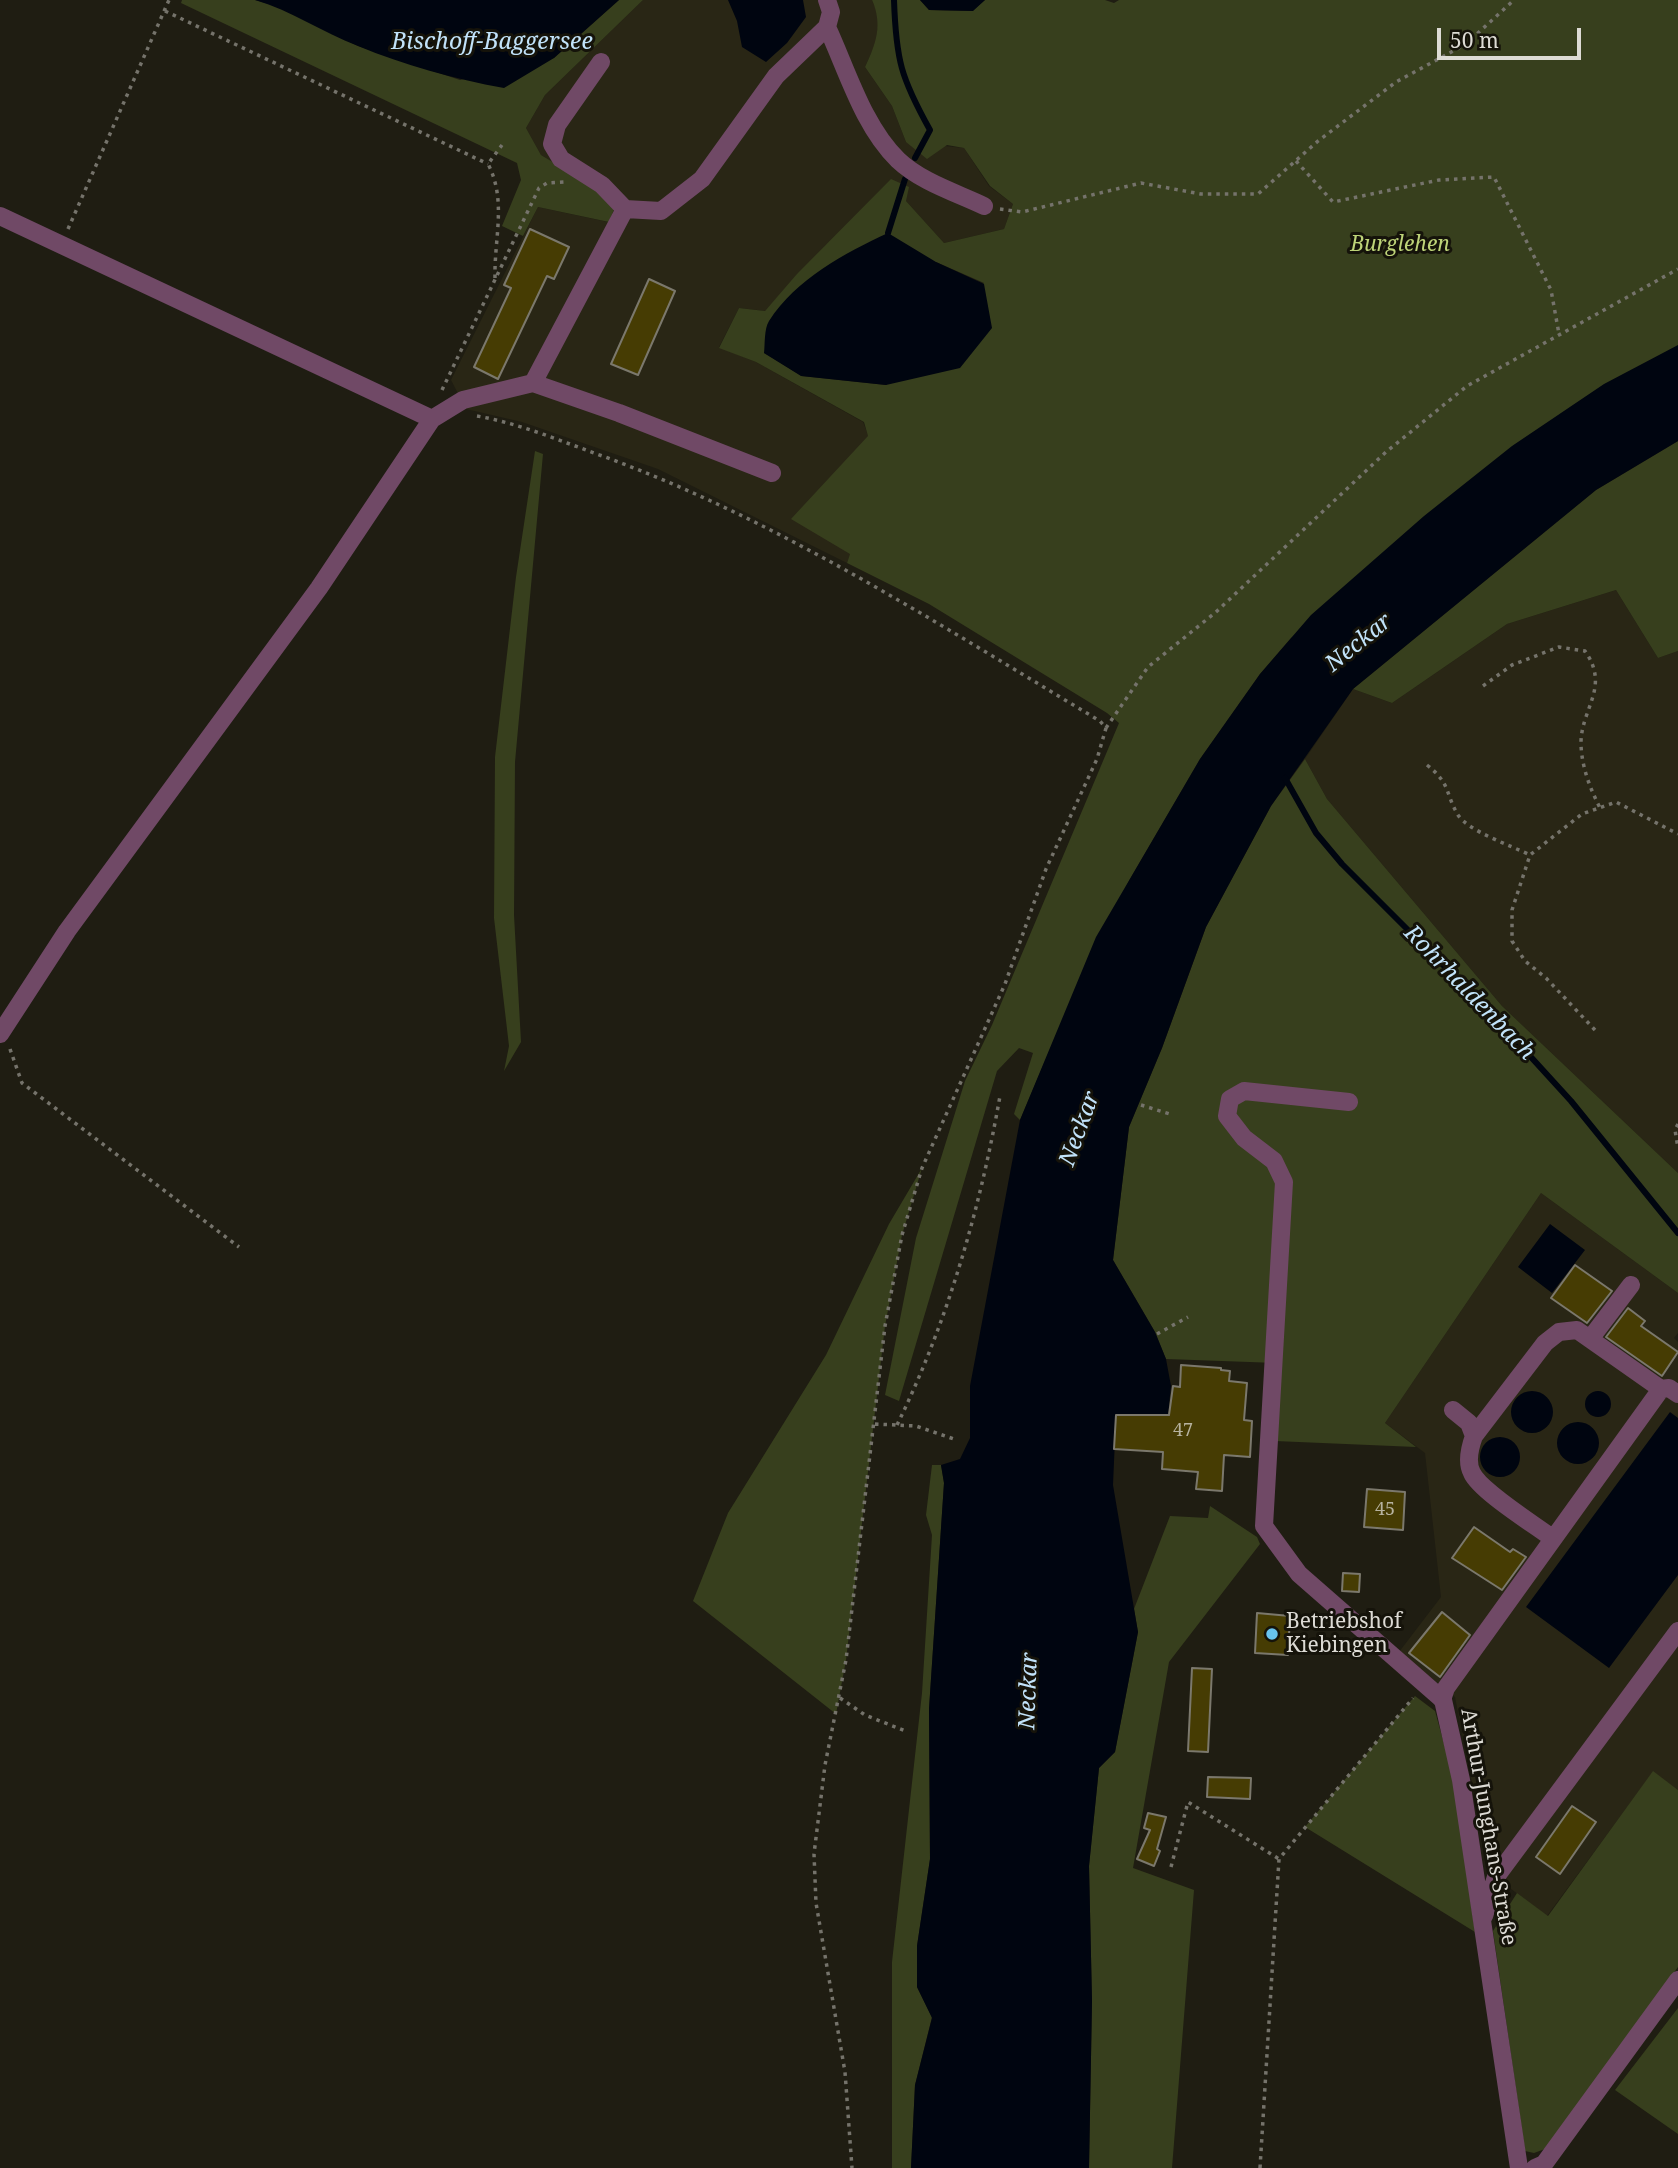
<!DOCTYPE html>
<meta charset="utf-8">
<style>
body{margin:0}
#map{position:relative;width:1678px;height:2168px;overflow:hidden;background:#1f1d12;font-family:"Noto Serif",serif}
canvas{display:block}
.scale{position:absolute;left:1437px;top:28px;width:144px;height:32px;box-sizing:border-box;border:4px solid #dddbd5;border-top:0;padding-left:9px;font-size:21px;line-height:24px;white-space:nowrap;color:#dddbd5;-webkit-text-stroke:5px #15130a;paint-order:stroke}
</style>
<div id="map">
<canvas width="1678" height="2168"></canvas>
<div class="scale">50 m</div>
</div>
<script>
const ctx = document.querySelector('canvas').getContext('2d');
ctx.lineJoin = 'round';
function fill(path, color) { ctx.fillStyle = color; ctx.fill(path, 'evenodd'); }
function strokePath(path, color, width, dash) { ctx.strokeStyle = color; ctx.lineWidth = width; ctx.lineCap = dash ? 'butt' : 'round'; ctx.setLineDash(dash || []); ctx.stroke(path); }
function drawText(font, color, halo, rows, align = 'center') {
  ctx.font = font + ' "Noto Serif",serif'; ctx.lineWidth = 6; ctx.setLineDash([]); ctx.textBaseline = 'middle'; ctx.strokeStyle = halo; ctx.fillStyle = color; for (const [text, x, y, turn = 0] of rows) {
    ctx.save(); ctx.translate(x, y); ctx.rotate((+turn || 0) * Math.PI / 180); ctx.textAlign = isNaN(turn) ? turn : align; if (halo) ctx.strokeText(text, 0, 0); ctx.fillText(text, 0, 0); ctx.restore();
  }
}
fill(new Path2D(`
 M 643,0 L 872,0 L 879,15 L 877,41 L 865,67 L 892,106 L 906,142 L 964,148 L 989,186 L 1013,204 L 1004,229 L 944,243 L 906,201 L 826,245 L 765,311 L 739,308 L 719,347 L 756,362 L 863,422 L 874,450 L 874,493 L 847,563 L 658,469 L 522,422 L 466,409 L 451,380 L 538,207 L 608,222 L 598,189 L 541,155 L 526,128 L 545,95 Z
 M 1616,590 L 1658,658 L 1678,651 L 1678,1173 L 1502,1006 L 1327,799 L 1305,759 L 1353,689 L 1392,703 L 1507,624 Z
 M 1541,1193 L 1678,1293 L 1678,1333 L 1674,1338 L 1678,1342 L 1678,1790 L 1653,1772 L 1547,1916 L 1490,1873 L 1455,1697 L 1399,1652 L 1441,1597 L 1425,1453 L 1385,1423 Z`), '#292615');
fill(new Path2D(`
 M 182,0 L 255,0 L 281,7 L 358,46 L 460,80 L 554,58 L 619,0 L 643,0 L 545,95 L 526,128 L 541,155 L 598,189 L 614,209 L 609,222 L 538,207 L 523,236 L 502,226 L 521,180 L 517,163 L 181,3 Z
 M 872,0 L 920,0 L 929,10 L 972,11 L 985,0 L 1105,0 L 1114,3 L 1119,0 L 1678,0 L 1678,358 L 1291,638 L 1260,674 L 1200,759 L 1130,879 L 1074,993 L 1020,1120 L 1014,1114 L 1033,1053 L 1019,1048 L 997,1071 L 899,1401 L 885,1395 L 916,1238 L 965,1081 L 992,1025 L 1119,723 L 1107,713 L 929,604 L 847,563 L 850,554 L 791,519 L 868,436 L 864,422 L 756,362 L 719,348 L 739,308 L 765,311 L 797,274 L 891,179 L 909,187 L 906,201 L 944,243 L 1004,229 L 1013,204 L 990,186 L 964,148 L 947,145 L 927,159 L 906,142 L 892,106 L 865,67 C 876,44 883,25 872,0 ZM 936,262 L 984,283 L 886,385 L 802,376 L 764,353 Z
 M 1678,441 L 1678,651 L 1658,658 L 1616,590 L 1507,624 L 1392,703 L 1353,689 L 1596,490 Z
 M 535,451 L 543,454 L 515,762 L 514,915 L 521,1042 L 504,1071 L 509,1046 L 494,918 L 495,757 L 516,577 Z
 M 1305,759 L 1327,799 L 1502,1006 L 1678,1173 L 1678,1293 L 1541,1193 L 1385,1423 L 1416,1447 L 1275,1441 L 1277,1363 L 1166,1359 L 1155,1332 L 1113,1260 L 1129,1127 L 1162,1048 L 1206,927 L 1271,806 Z
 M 922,1168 L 902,1235 L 885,1326 L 846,1660 L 836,1714 L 693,1601 L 728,1513 L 826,1355 L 889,1224 Z
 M 932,1465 L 941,1465 L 944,1483 L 929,1709 L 930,1859 L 917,1946 L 917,1987 L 932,2017 L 915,2085 L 911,2168 L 892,2168 L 892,1962 L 922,1693 L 932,1535 L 926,1515 Z
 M 1210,1506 L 1257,1537 L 1260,1544 L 1169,1662 L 1133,1868 L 1194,1890 L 1172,2168 L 1089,2168 L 1092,2001 L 1089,1866 L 1099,1768 L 1115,1752 L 1138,1632 L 1134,1609 L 1170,1516 L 1208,1518 Z
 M 1415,1696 L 1435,1711 L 1454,1780 L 1475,1932 L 1305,1827 Z
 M 1653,1771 L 1678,1790 L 1678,1967 L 1545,2149 L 1534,2153 L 1525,2151 L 1493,1931 L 1517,1893 L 1548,1916 Z
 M 1678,2008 L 1678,2134 L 1615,2090 Z`), '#373f1d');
fill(new Path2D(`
 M 255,0 L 619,0 L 554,58 L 504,88 C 454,79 404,65 358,46 C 322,32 292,11 255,0 Z
 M 728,0 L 803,0 L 806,17 L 787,43 L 766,62 L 742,47 L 737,21 Z
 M 920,0 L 985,0 L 973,11 L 929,10 Z
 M 888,233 L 936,262 L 984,284 L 992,328 L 960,368 L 886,385 L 801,376 L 764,353 C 765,344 764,329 769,321 C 796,279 845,253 888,233 Z
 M 1678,345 L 1678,441 L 1596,490 L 1353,689 L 1271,806 L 1206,927 L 1162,1048 L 1129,1127 L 1113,1260 L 1155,1332 L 1166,1359 L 1171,1386 L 1168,1415 L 1116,1415 L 1113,1485 L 1138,1632 L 1115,1752 L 1099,1768 L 1089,1866 L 1092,2001 L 1089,2168 L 911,2168 L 915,2085 L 932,2018 L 917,1987 L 917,1946 L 930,1859 L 929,1709 L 944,1483 L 941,1465 L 960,1459 L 970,1438 L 970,1386 L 1020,1120 L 1096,937 L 1200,759 L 1260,674 L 1311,615 L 1424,516 L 1512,446 L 1604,384 Z
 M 1550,1224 L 1585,1250 L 1552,1293 L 1518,1267 Z
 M1585 1404a13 13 0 1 1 26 0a13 13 0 1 1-26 0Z
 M1511 1412a21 21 0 1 1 42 0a21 21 0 1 1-42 0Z
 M 1670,1412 L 1678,1418 L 1678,1575 L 1609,1668 L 1526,1607 Z
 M1557 1443a21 21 0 1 1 42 0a21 21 0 1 1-42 0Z
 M1480 1457a20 20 0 1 1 40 0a20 20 0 1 1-40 0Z`), '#000510');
strokePath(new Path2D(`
 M 894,0 C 896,60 901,78 930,130 L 915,158
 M 888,233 L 905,179
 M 1285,778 L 1316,833 L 1342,864 L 1489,1011 L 1571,1101 L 1678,1233`), '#000510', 6);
const building = new Path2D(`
 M 530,229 L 569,247 L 554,279 L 547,276 L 498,379 L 474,367 L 511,288 L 504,285 Z
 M 649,279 L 675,291 L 638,375 L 611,364 Z
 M 1575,1265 L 1612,1291 L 1587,1323 L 1551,1298 Z
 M 1628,1308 L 1645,1321 L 1641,1326 L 1678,1352 L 1662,1376 L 1606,1337 Z
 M 1181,1365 L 1221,1368 L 1221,1370 L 1230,1371 L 1229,1381 L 1247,1383 L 1244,1420 L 1252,1421 L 1250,1457 L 1224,1455 L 1222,1491 L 1196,1489 L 1198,1472 L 1162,1469 L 1163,1452 L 1114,1449 L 1116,1415 L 1169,1415 L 1173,1386 L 1180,1387 Z
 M 1367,1489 L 1405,1492 L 1403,1530 L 1364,1527 Z
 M 1474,1527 L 1510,1552 L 1513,1549 L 1526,1557 L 1502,1590 L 1452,1558 Z
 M 1343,1573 L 1360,1574 L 1359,1592 L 1342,1591 Z
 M 1442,1612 L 1470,1635 L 1440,1677 L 1409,1653 Z
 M 1257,1613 L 1290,1616 L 1288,1655 L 1255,1653 Z
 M 1192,1668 L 1212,1669 L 1208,1752 L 1188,1751 Z
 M 1208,1777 L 1251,1778 L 1250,1799 L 1207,1797 Z
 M 1572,1806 L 1596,1822 L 1560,1874 L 1536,1857 Z
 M 1148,1813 L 1166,1817 L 1157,1849 L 1160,1851 L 1154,1866 L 1137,1859 L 1150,1830 L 1144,1828 Z`);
fill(building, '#463c03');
strokePath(building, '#7b786c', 2);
strokePath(new Path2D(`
 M 165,11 L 488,164
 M 1296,161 L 1333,202 L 1439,180 L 1494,177 L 1551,290 L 1559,334
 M 1000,209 L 1022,212 L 1141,183 L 1201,194 L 1258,194 L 1318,141 L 1396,82 L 1466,44 L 1514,0
 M 68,229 L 169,0
 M 495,278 C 494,239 507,200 488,164 L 502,145
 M 442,390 L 539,188 L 547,183 L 564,182
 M 477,416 C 517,423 556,439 594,453 C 774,517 936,623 1100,721 L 1106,728 L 1097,759 L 1046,869 L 1005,984 L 922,1168 L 902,1235 L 885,1326 L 846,1660 L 825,1765 L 814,1854 L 816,1903 L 845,2072 L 852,2168
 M 1483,686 L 1512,665 L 1559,647 L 1585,651 C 1611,688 1580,709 1581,745 C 1582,768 1590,788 1600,808
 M 1106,728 L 1148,667 L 1216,612 L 1386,452 L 1467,386 L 1678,269
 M 1427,765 C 1451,784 1445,793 1458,815 C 1468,831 1512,846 1530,855
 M 1595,1030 L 1546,978 L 1525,961 L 1512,941 L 1512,910 L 1530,855 L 1582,814 L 1616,802 L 1678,834
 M 10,1049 L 22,1083 L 239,1247
 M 1141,1105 L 1173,1115
 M 1678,1124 L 1675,1130 L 1678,1148
 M 1157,1334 L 1188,1317
 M 875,1424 L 916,1426 L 954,1439
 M 897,1425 C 948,1321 980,1209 1000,1096
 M 840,1698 L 865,1715 L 908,1732
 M 1171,1867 L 1188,1802 L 1279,1859
 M 1260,2168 L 1279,1859 L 1413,1698`), '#75736b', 3.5, [3.5, 5]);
strokePath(new Path2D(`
 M 827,27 L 831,12 L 827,0
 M 601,62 L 557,125 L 552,144 L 561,159 L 602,185 L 625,209
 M 0,216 L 432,419
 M 533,383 L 619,413 L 772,473
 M 0,1034 L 67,931 L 319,588 L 432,419 L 463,400 L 533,383 L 625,209 L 661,211 L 702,179 L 776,76 L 827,27 C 847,70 863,126 898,160 C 921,182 957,193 984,206
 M 1349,1102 L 1244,1091 L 1230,1099 L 1227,1116 L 1244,1138 L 1274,1161 L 1284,1182 L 1264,1526 L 1299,1574 L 1443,1700 L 1461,1780 L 1519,2168
 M 1590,1339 L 1631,1285
 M 1661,1389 L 1669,1388 L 1678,1394
 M 1453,1410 L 1469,1423 L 1474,1436
 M 1442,1700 L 1446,1688 L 1661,1389 L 1577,1330 L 1559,1332 L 1545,1343 L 1474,1436 C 1470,1447 1466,1462 1472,1473 C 1480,1491 1535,1525 1552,1538
 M 1484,1916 L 1496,1877 L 1678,1631
 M 1535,2168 L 1544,2164 L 1678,1980`), '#704966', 18);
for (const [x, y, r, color] of [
 [1272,1634,7,"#68c4f0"]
]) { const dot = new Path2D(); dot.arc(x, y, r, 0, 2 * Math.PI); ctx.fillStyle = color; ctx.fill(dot); strokePath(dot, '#15130a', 2.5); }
drawText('18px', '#b7b3a0', null, [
 ["47",1183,1431],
 ["45",1385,1510]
]);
drawText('italic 21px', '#bdd378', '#15130a', [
 ["Burglehen",1400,245]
]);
drawText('21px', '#dddbd5', '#15130a', [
 ["Betriebshof",1286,1622],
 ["Kiebingen",1286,1646]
], 'left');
drawText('21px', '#dddbd5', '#15130a', [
 ["Arthur-Junghans-Straße",1488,1827,80]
]);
drawText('italic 23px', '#c2e3fa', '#15130a', [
 ["Bischoff-Baggersee",492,42],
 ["Neckar",1359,643,-39],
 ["Rohrhaldenbach",1469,993,46],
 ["Neckar",1080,1129,-70],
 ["Neckar",1029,1691,-88]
]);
</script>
